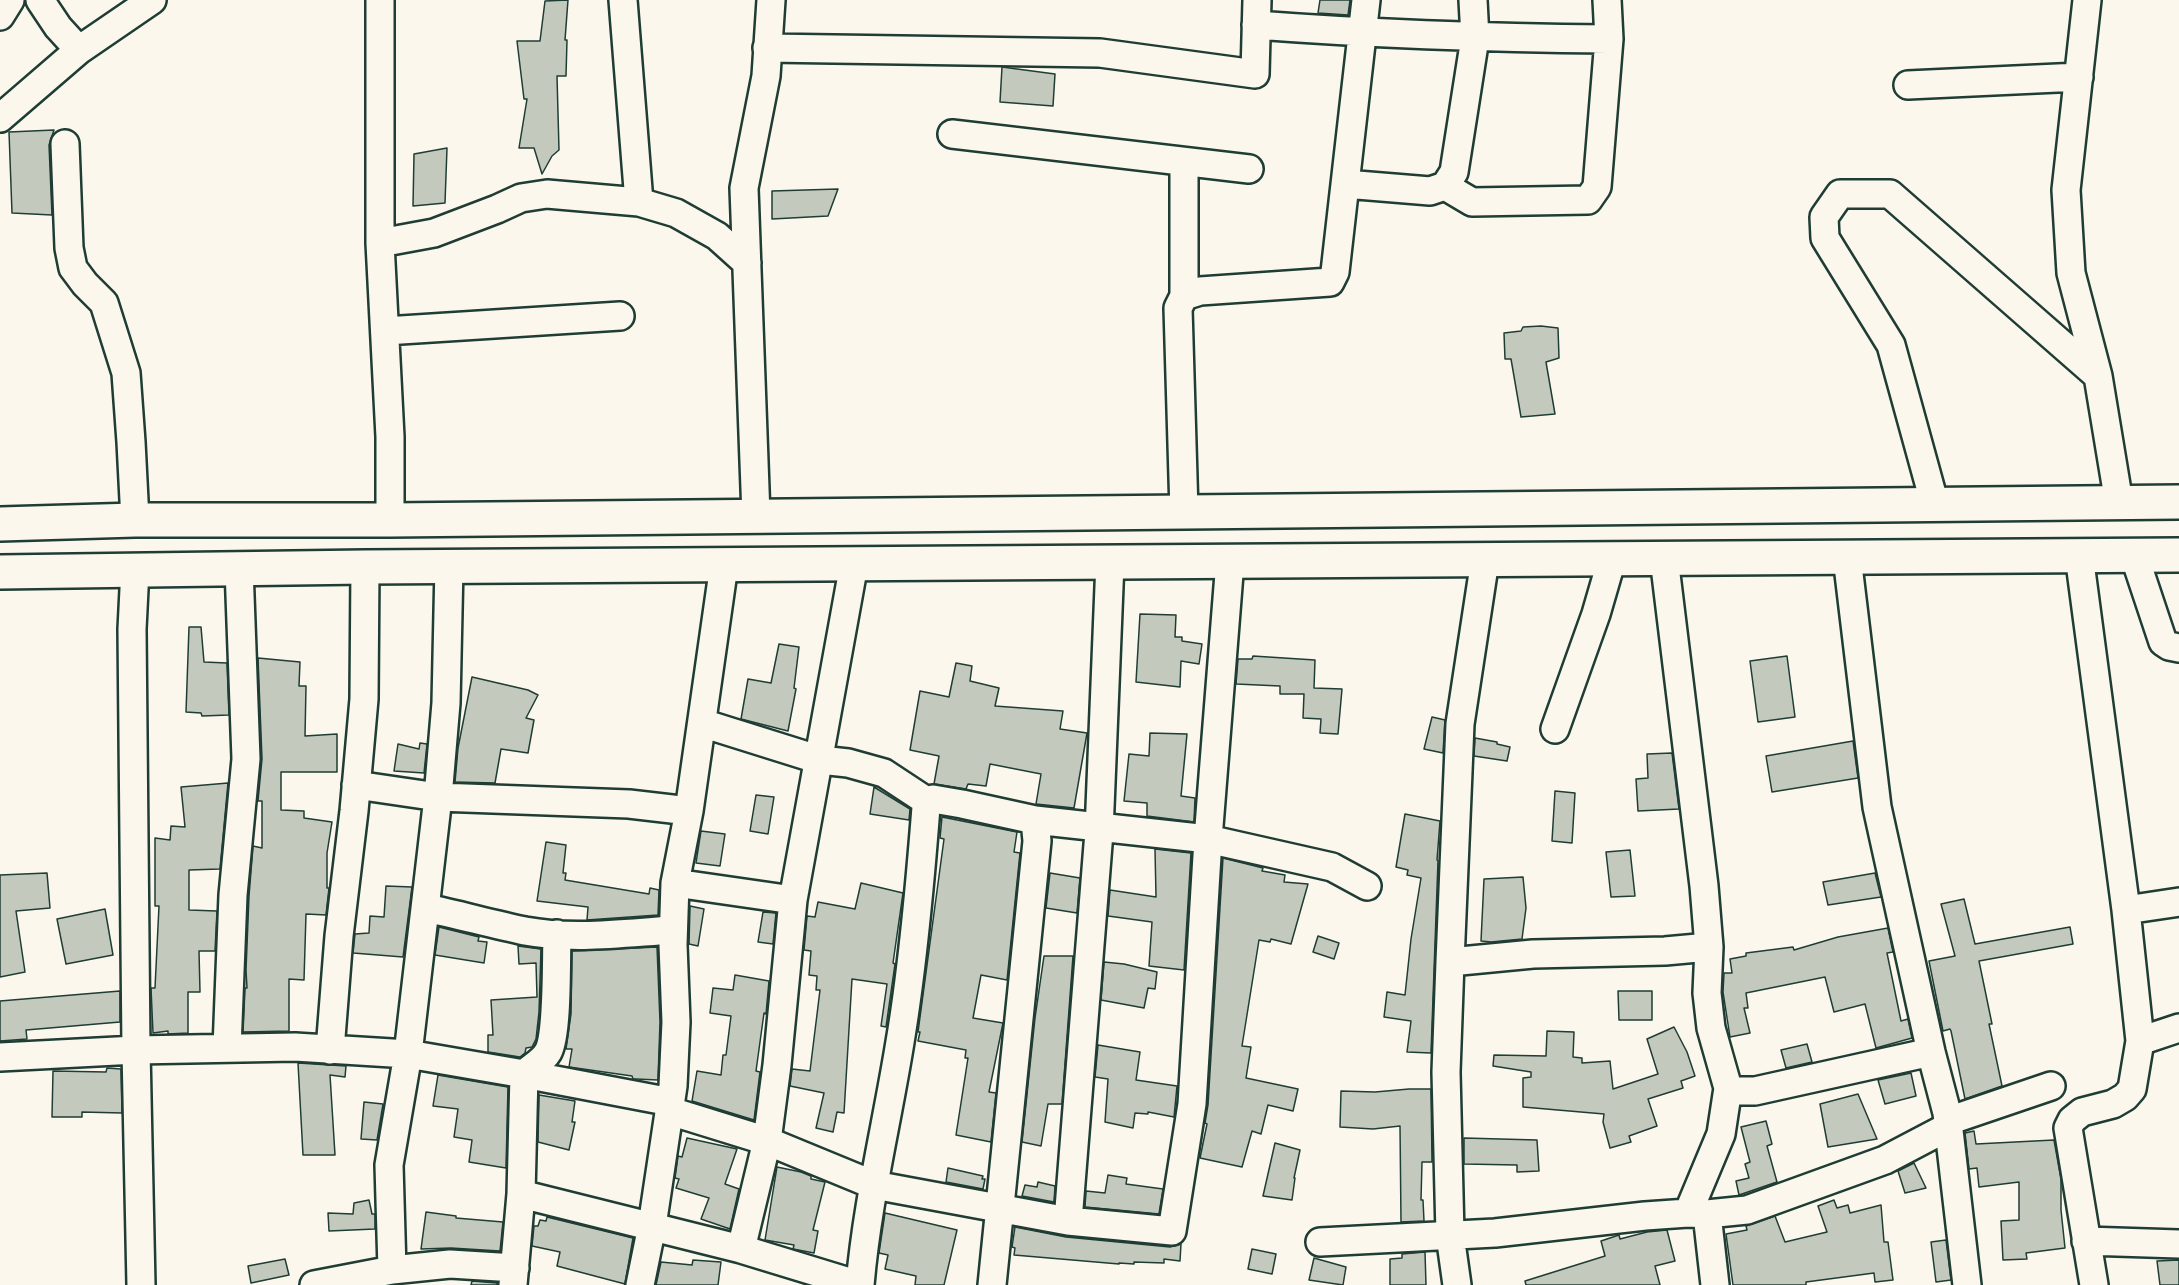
<!DOCTYPE html>
<style>
body{margin:0}
canvas{display:block;background:#fbf7ec}
</style>
<canvas width="2179" height="1285"></canvas>
<script>
const ctx = document.querySelector('canvas').getContext('2d');
ctx.lineJoin = 'round';
function fill(path, color) { ctx.fillStyle = color; ctx.fill(path, 'evenodd'); }
function strokePath(path, color, width, dash) { ctx.strokeStyle = color; ctx.lineWidth = width; ctx.lineCap = dash ? 'butt' : 'round'; ctx.setLineDash(dash || []); ctx.stroke(path); }
const building = new Path2D(`
 M 568,0 L 565,40 L 567,40 L 566,76 L 557,76 L 559,150 L 552,156 L 542,174 L 534,148 L 519,148 L 527,99 L 524,99 L 517,41 L 540,41 L 545,1 Z
 M 1320,0 L 1350,0 L 1348,15 L 1318,13 Z
 M 1002,67 L 1055,74 L 1053,106 L 1000,102 Z
 M 54,130 L 49,145 L 52,215 L 12,213 L 9,132 Z
 M 447,148 L 445,203 L 413,206 L 414,154 Z
 M 838,189 L 828,216 L 772,219 L 772,191 Z
 M 1541,326 L 1558,328 L 1559,358 L 1546,362 L 1555,414 L 1521,417 L 1511,359 L 1505,359 L 1504,333 L 1521,331 L 1523,327 Z
 M 1140,614 L 1176,615 L 1175,637 L 1182,637 L 1182,641 L 1202,644 L 1199,664 L 1181,661 L 1180,687 L 1136,682 Z
 M 189,627 L 201,627 L 204,662 L 227,663 L 229,715 L 202,716 L 201,713 L 186,712 Z
 M 779,644 L 799,647 L 794,688 L 796,689 L 788,731 L 741,719 L 748,679 L 771,683 Z
 M 1253,656 L 1315,660 L 1314,688 L 1342,689 L 1338,734 L 1320,733 L 1321,719 L 1303,718 L 1304,694 L 1280,694 L 1280,686 L 1236,684 L 1238,659 L 1252,659 Z
 M 1787,656 L 1795,717 L 1758,722 L 1750,661 Z
 M 258,658 L 300,662 L 299,686 L 306,686 L 305,736 L 337,734 L 337,772 L 281,772 L 281,810 L 304,811 L 304,818 L 332,822 L 327,853 L 327,888 L 329,888 L 326,915 L 306,914 L 304,980 L 289,979 L 289,1031 L 243,1032 L 245,988 L 247,988 L 246,970 L 249,896 L 253,846 L 262,848 L 262,801 L 258,801 L 262,759 Z
 M 956,663 L 972,666 L 970,681 L 999,688 L 995,706 L 1063,711 L 1060,729 L 1087,733 L 1074,808 L 1036,804 L 1041,774 L 990,764 L 986,786 L 968,784 L 966,789 L 934,784 L 939,756 L 910,750 L 920,691 L 949,697 Z
 M 472,677 L 528,690 L 538,695 L 526,718 L 534,720 L 528,753 L 501,749 L 495,783 L 455,782 L 458,748 Z
 M 1432,717 L 1445,720 L 1443,753 L 1424,749 Z
 M 1150,733 L 1187,734 L 1181,796 L 1195,798 L 1194,822 L 1147,816 L 1147,803 L 1124,801 L 1129,754 L 1149,756 Z
 M 1475,738 L 1497,742 L 1497,744 L 1510,747 L 1507,761 L 1474,756 Z
 M 1853,741 L 1858,778 L 1772,792 L 1766,756 Z
 M 420,743 L 427,744 L 424,773 L 394,771 L 398,744 L 419,749 Z
 M 1672,753 L 1679,809 L 1638,811 L 1636,779 L 1648,778 L 1647,754 Z
 M 228,783 L 220,869 L 189,870 L 189,910 L 217,911 L 215,951 L 199,951 L 200,992 L 188,992 L 188,1033 L 168,1034 L 168,1031 L 153,1033 L 151,988 L 155,988 L 159,906 L 155,906 L 155,838 L 170,840 L 171,826 L 185,827 L 181,787 Z
 M 874,787 L 910,809 L 909,820 L 870,814 Z
 M 1555,791 L 1575,793 L 1572,843 L 1552,841 Z
 M 756,795 L 774,797 L 768,834 L 750,831 Z
 M 1405,814 L 1440,821 L 1437,860 L 1438,861 L 1431,1053 L 1407,1052 L 1411,1021 L 1384,1017 L 1387,992 L 1405,995 L 1411,939 L 1421,878 L 1407,875 L 1408,870 L 1396,867 Z
 M 942,817 L 1017,832 L 1014,852 L 1020,853 L 1007,980 L 981,975 L 973,1018 L 1003,1023 L 989,1092 L 996,1093 L 991,1142 L 956,1135 L 968,1058 L 965,1058 L 966,1050 L 918,1041 L 920,1032 L 918,1032 L 944,839 L 940,838 Z
 M 701,831 L 725,834 L 720,866 L 696,863 Z
 M 546,842 L 566,845 L 563,873 L 566,873 L 565,880 L 649,894 L 650,888 L 659,890 L 658,915 L 587,920 L 588,907 L 537,901 Z
 M 1155,849 L 1191,853 L 1184,970 L 1149,966 L 1152,922 L 1108,916 L 1110,890 L 1156,897 Z
 M 1630,850 L 1635,896 L 1611,897 L 1606,852 Z
 M 1223,858 L 1263,868 L 1262,871 L 1285,875 L 1284,882 L 1308,884 L 1291,944 L 1271,939 L 1270,942 L 1259,940 L 1242,1046 L 1251,1047 L 1246,1078 L 1298,1089 L 1293,1111 L 1268,1105 L 1261,1134 L 1252,1131 L 1242,1167 L 1200,1158 L 1207,1124 L 1205,1123 L 1208,1105 Z
 M 47,873 L 50,908 L 16,911 L 25,972 L 0,977 L 0,875 Z
 M 1050,873 L 1080,878 L 1077,913 L 1046,908 Z
 M 1875,873 L 1881,897 L 1828,905 L 1823,882 Z
 M 1523,877 L 1526,908 L 1522,939 L 1491,942 L 1481,941 L 1484,879 Z
 M 861,883 L 903,893 L 893,963 L 895,964 L 886,1027 L 881,1026 L 887,984 L 852,979 L 844,1113 L 837,1112 L 833,1132 L 816,1128 L 824,1093 L 790,1086 L 792,1069 L 810,1071 L 820,990 L 816,990 L 817,976 L 809,975 L 811,951 L 804,950 L 807,916 L 815,917 L 818,902 L 855,909 Z
 M 386,886 L 412,887 L 403,957 L 353,953 L 355,934 L 369,933 L 370,916 L 384,917 Z
 M 1964,899 L 1975,944 L 2070,927 L 2073,944 L 1979,961 L 1992,1024 L 1989,1024 L 2002,1086 L 1965,1099 L 1951,1031 L 1950,1029 L 1943,1031 L 1929,961 L 1955,956 L 1941,904 Z
 M 690,906 L 704,909 L 698,946 L 689,944 Z
 M 105,909 L 113,955 L 66,964 L 57,919 Z
 M 763,912 L 776,913 L 773,944 L 758,942 Z
 M 439,927 L 479,937 L 478,941 L 487,942 L 484,963 L 435,955 Z
 M 1888,928 L 1893,952 L 1887,953 L 1901,1021 L 1908,1019 L 1912,1038 L 1876,1048 L 1865,1004 L 1834,1012 L 1825,977 L 1746,993 L 1748,1008 L 1744,1008 L 1750,1033 L 1730,1037 L 1723,992 L 1724,973 L 1732,973 L 1730,959 L 1746,956 L 1746,953 L 1793,947 L 1794,950 L 1838,937 Z
 M 1318,936 L 1339,943 L 1334,959 L 1313,952 Z
 M 518,946 L 541,949 L 539,1012 L 536,1039 L 532,1047 L 526,1048 L 525,1053 L 520,1057 L 488,1052 L 488,1035 L 493,1035 L 491,1000 L 537,997 L 536,963 L 519,964 Z
 M 657,947 L 660,1022 L 658,1080 L 636,1079 L 633,1079 L 632,1076 L 569,1067 L 572,1049 L 566,1049 L 571,1014 L 572,951 Z
 M 1044,956 L 1073,956 L 1062,1104 L 1048,1104 L 1041,1146 L 1022,1142 L 1035,1018 Z
 M 1104,962 L 1124,964 L 1157,972 L 1155,989 L 1148,988 L 1144,1008 L 1101,1000 Z
 M 735,975 L 769,981 L 766,1014 L 764,1013 L 756,1071 L 760,1072 L 754,1120 L 692,1101 L 697,1071 L 721,1075 L 723,1055 L 726,1055 L 731,1016 L 710,1013 L 713,988 L 733,990 Z
 M 120,991 L 120,1022 L 26,1030 L 27,1039 L 0,1041 L 0,1001 Z
 M 1618,991 L 1652,991 L 1652,1020 L 1619,1020 Z
 M 1674,1027 L 1687,1052 L 1695,1076 L 1681,1081 L 1683,1088 L 1648,1099 L 1657,1126 L 1629,1136 L 1631,1142 L 1610,1148 L 1603,1122 L 1604,1114 L 1523,1107 L 1523,1078 L 1531,1077 L 1531,1072 L 1493,1066 L 1494,1055 L 1546,1056 L 1547,1031 L 1574,1032 L 1573,1057 L 1582,1058 L 1582,1063 L 1610,1061 L 1613,1089 L 1658,1074 L 1647,1039 Z
 M 1807,1044 L 1812,1062 L 1786,1068 L 1781,1050 Z
 M 1098,1045 L 1140,1052 L 1136,1080 L 1177,1086 L 1174,1117 L 1148,1112 L 1148,1114 L 1135,1113 L 1133,1128 L 1105,1122 L 1108,1079 L 1095,1077 Z
 M 298,1063 L 346,1066 L 345,1077 L 330,1075 L 335,1155 L 303,1155 Z
 M 107,1068 L 121,1069 L 122,1113 L 82,1112 L 82,1117 L 52,1117 L 53,1071 L 106,1072 Z
 M 1911,1073 L 1916,1096 L 1885,1104 L 1878,1080 Z
 M 438,1075 L 508,1087 L 506,1168 L 469,1162 L 472,1140 L 454,1137 L 458,1109 L 433,1106 Z
 M 1409,1089 L 1431,1089 L 1432,1162 L 1422,1162 L 1421,1200 L 1423,1200 L 1424,1221 L 1401,1222 L 1400,1126 L 1373,1129 L 1340,1127 L 1341,1091 L 1375,1092 Z
 M 1858,1094 L 1877,1139 L 1828,1147 L 1820,1104 Z
 M 539,1095 L 575,1101 L 572,1122 L 575,1122 L 569,1150 L 538,1142 Z
 M 364,1102 L 383,1104 L 377,1140 L 361,1139 Z
 M 1766,1121 L 1772,1144 L 1767,1146 L 1777,1182 L 1739,1195 L 1736,1181 L 1749,1178 L 1745,1164 L 1750,1162 L 1741,1127 Z
 M 1974,1131 L 1976,1144 L 2054,1140 L 2061,1179 L 2061,1210 L 2065,1248 L 2026,1253 L 2027,1259 L 2003,1260 L 2001,1221 L 2019,1220 L 2019,1182 L 1979,1187 L 1977,1168 L 1969,1169 L 1965,1133 Z
 M 687,1138 L 737,1149 L 725,1184 L 739,1189 L 730,1229 L 701,1219 L 709,1198 L 676,1188 L 679,1179 L 675,1178 L 678,1156 L 682,1157 Z
 M 1464,1138 L 1537,1140 L 1539,1171 L 1517,1172 L 1517,1165 L 1464,1164 Z
 M 1275,1143 L 1300,1150 L 1294,1178 L 1295,1178 L 1292,1200 L 1263,1196 Z
 M 1914,1163 L 1926,1188 L 1905,1193 L 1898,1171 Z
 M 777,1167 L 801,1172 L 811,1176 L 811,1179 L 825,1182 L 813,1230 L 818,1231 L 814,1253 L 793,1249 L 794,1245 L 765,1240 Z
 M 948,1168 L 983,1176 L 982,1179 L 985,1179 L 983,1189 L 946,1182 Z
 M 1108,1175 L 1127,1178 L 1126,1184 L 1163,1189 L 1159,1214 L 1085,1207 L 1086,1191 L 1105,1193 Z
 M 1038,1182 L 1055,1186 L 1054,1202 L 1022,1196 L 1025,1185 L 1037,1187 Z
 M 369,1200 L 372,1214 L 375,1214 L 375,1229 L 329,1231 L 328,1213 L 353,1214 L 354,1203 Z
 M 1834,1200 L 1837,1208 L 1848,1205 L 1850,1213 L 1881,1205 L 1884,1242 L 1888,1242 L 1893,1280 L 1875,1282 L 1874,1273 L 1806,1282 L 1806,1285 L 1733,1285 L 1726,1234 L 1747,1230 L 1746,1226 L 1775,1216 L 1785,1242 L 1827,1232 L 1818,1206 Z
 M 426,1212 L 456,1216 L 456,1218 L 503,1222 L 500,1251 L 451,1248 L 421,1249 Z
 M 885,1213 L 957,1230 L 944,1285 L 915,1285 L 916,1276 L 885,1269 L 888,1255 L 879,1253 Z
 M 547,1217 L 633,1238 L 625,1284 L 557,1266 L 560,1252 L 532,1246 L 534,1226 L 538,1226 L 540,1220 L 546,1221 Z
 M 1015,1227 L 1066,1237 L 1170,1247 L 1181,1244 L 1180,1261 L 1164,1259 L 1164,1263 L 1134,1262 L 1134,1264 L 1119,1263 L 1119,1264 L 1014,1255 L 1015,1248 L 1012,1247 Z
 M 1667,1230 L 1675,1261 L 1655,1266 L 1660,1285 L 1526,1285 L 1525,1281 L 1605,1256 L 1601,1241 L 1619,1235 L 1620,1239 L 1647,1232 Z
 M 1946,1240 L 1951,1280 L 1936,1282 L 1931,1242 Z
 M 1252,1249 L 1276,1254 L 1272,1274 L 1248,1269 Z
 M 1425,1252 L 1426,1285 L 1390,1285 L 1390,1259 L 1402,1258 L 1402,1254 Z
 M 1314,1258 L 1346,1267 L 1343,1285 L 1309,1280 Z
 M 285,1259 L 289,1275 L 251,1283 L 248,1266 Z
 M 693,1260 L 721,1262 L 718,1285 L 656,1285 L 661,1262 L 692,1265 Z
 M 2179,1260 L 2179,1285 L 2160,1285 L 2157,1261 Z
 M 472,1281 L 497,1283 L 497,1285 L 471,1285 Z`);
fill(building, '#c4c9be');
strokePath(building, '#1f3d34', 1.5);
const minor = new Path2D(`
 M 40,0 L 58,27 L 79,50
 M 380,0 L 380,243 L 390,437 L 390,520
 M 623,0 L 639,202
 M 2087,0 L 2066,190 L 2071,273 L 2098,376 L 2119,503
 M 0,16 L 10,0
 M 1256,25 C 1374,34 1491,38 1609,39
 M 767,48 L 1100,53 L 1255,74 L 1257,0
 M 1908,85 L 2079,77
 M 0,118 L 79,50 L 152,0
 M 952,134 L 1249,169
 M 65,144 L 69,248 L 73,268 L 85,284 L 104,303 L 126,373 L 131,442 L 135,520
 M 1345,184 L 1430,191 L 1445,186 L 1454,172 L 1475,38 L 1473,0
 M 1445,186 L 1472,202 L 1588,200 L 1597,187 L 1609,39 L 1607,0
 M 380,243 L 434,233 L 497,209 L 521,198 L 547,194 L 639,202 L 676,213 L 717,236 L 747,263
 M 1184,296 L 1184,162
 M 385,331 L 620,316
 M 1935,505 L 1891,345 L 1825,238 L 1824,217 L 1840,194 L 1890,194 L 2098,376
 M 1184,512 L 1178,308 L 1184,296 L 1200,291 L 1330,282 L 1335,272 L 1366,0
 M 756,516 L 744,188 L 766,76 L 771,0
 M 2079,555 L 2126,910 L 2140,1041 L 2132,1089 L 2125,1097 L 2113,1104 L 2082,1112 L 2072,1120 L 2068,1128 L 2094,1285
 M 2134,555 L 2163,642 L 2169,646 L 2179,648
 M 1847,557 L 1877,807 L 1931,1052 L 1947,1113 L 1967,1285
 M 1664,558 L 1704,886 L 1709,947 L 1707,993 L 1711,1028 L 1728,1088 L 1721,1134 L 1688,1213
 M 135,569 L 132,629 L 136,1050 L 141,1285
 M 702,723 L 820,760 L 848,763 L 884,773 L 928,802 L 933,799 L 962,804 L 1035,820 L 1208,839 L 1332,867 L 1367,886
 M 1555,729 L 1596,614 L 1612,559
 M 356,785 L 438,797 L 629,804 L 689,811
 M 675,883 L 793,900
 M 426,908 C 459,915 492,924 525,931 C 574,940 624,933 673,930
 M 2126,910 L 2179,902
 M 1450,962 L 1533,954 L 1665,951 L 1709,947
 M 2140,1041 L 2179,1028
 M 227,1048 L 233,895 L 246,759 L 239,568
 M 330,1050 L 339,936 L 354,811 L 364,699 L 365,567
 M 0,1057 L 136,1050 L 295,1047 L 408,1054 L 524,1074 L 671,1102
 M 1728,1088 L 1737,1091 L 1755,1091 L 1931,1052
 M 670,1111 L 767,1141 L 874,1185 L 1068,1221 L 1172,1231 L 1192,1104 L 1208,839 L 1230,561
 M 521,1194 L 741,1249 L 859,1285
 M 1707,1214 L 1715,1285
 M 1068,1221 L 1099,832 L 1110,562
 M 2086,1241 L 2179,1244
 M 1320,1242 L 1495,1233 L 1645,1216 L 1688,1213 L 1707,1214 L 1747,1210 L 1885,1160 L 1944,1129 L 1948,1121 L 2051,1086
 M 741,1249 L 767,1141 L 777,1065 L 793,900 L 854,564
 M 392,1270 L 389,1165 L 408,1054 L 438,797 L 446,703 L 449,566
 M 314,1285 L 392,1270 L 450,1264 L 515,1268
 M 513,1285 L 521,1194 L 524,1074 C 532,1067 543,1061 548,1052 C 558,1034 556,959 557,934
 M 640,1285 L 652,1226 L 673,1086 L 676,1022 L 673,945 L 675,883 L 689,811 L 724,565
 M 860,1285 C 867,1203 887,1123 900,1042 C 913,965 920,885 926,807 L 928,802
 M 992,1285 L 1037,841 L 1035,820
 M 1457,1285 L 1450,1235 L 1446,1072 L 1450,962 L 1460,724 L 1485,560`);
const major = new Path2D(`
 M 0,524 L 135,520 L 390,520 L 2179,502
 M 0,572 L 365,567 L 2179,555`);
strokePath(minor, '#1f3d34', 32);
strokePath(major, '#1f3d34', 38);
strokePath(minor, '#fbf7ec', 27);
strokePath(major, '#fbf7ec', 33);
</script>
